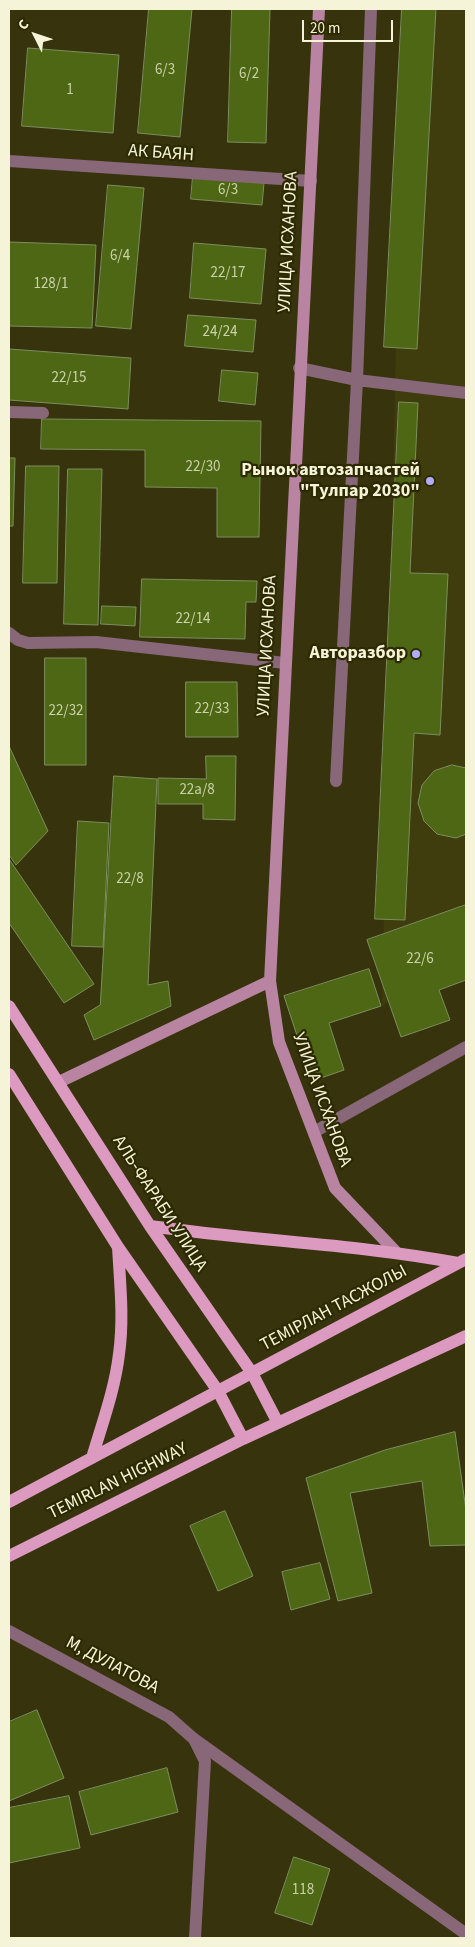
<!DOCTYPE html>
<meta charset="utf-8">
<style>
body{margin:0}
#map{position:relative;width:475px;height:1947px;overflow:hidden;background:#37340d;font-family:"Source Sans 3",sans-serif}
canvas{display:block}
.frame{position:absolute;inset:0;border:10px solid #f5f4d9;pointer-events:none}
.north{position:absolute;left:10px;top:10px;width:50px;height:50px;-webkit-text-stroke:4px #2d2a02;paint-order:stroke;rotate:311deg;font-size:14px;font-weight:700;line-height:20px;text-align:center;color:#f5f4d9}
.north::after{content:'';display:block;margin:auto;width:18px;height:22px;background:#f5f4d9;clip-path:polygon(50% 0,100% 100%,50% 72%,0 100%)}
.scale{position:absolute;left:302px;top:20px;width:91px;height:22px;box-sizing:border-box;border:2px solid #f5f4d9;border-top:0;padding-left:6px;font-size:15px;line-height:18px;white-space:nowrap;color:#f5f4d9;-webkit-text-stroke:4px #2d2a02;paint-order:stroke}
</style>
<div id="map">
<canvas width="475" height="1947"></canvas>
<div class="frame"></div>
<div class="north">С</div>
<div class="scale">20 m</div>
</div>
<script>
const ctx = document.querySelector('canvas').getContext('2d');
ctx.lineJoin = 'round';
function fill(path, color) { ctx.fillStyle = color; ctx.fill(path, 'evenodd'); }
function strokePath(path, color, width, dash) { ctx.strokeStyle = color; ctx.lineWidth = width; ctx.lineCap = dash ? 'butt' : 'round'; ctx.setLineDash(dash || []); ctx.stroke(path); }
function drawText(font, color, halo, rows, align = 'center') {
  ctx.font = font + ' "Source Sans 3",sans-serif'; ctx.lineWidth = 4.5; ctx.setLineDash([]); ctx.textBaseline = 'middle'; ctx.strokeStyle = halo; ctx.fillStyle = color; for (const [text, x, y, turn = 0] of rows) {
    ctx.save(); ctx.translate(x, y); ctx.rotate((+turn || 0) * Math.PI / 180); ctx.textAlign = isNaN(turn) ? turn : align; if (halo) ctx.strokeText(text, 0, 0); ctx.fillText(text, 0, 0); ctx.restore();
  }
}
fill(new Path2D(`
 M 403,9 L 466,9 L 466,954 L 382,1006 Z`), '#3f3c0d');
const building = new Path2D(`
 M 149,9 L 192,9 L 180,137 L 138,133 Z
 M 232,9 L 270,9 L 266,143 L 228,142 Z
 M 402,9 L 436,9 L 417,349 L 384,347 Z
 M 28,48 L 119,55 L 113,133 L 22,126 Z
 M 193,176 L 264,183 L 262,205 L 191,199 Z
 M 108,185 L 144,188 L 131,329 L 96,326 Z
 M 9,242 L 96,245 L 92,328 L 9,326 Z
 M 194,243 L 266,249 L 261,304 L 190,298 Z
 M 188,315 L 256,320 L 253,352 L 185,346 Z
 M 9,349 L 131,358 L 128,409 L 9,400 Z
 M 222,370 L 258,373 L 255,405 L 219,401 Z
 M 399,402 L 418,403 L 410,573 L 448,574 L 440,735 L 414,733 L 405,920 L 375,919 Z
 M 42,419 L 261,421 L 259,537 L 217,537 L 217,488 L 145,487 L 145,450 L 41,449 Z
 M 9,458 L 15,458 L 13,526 L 9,526 Z
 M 26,466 L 59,466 L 57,583 L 23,583 Z
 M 68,469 L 102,469 L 98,625 L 64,624 Z
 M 142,579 L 257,581 L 256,602 L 246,602 L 245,639 L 140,637 Z
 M 102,606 L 136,607 L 135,626 L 101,624 Z
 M 45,658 L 86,658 L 86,765 L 45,765 Z
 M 186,682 L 237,682 L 238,737 L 186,737 Z
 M 9,746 L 48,831 L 16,865 L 9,855 Z
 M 206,756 L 236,756 L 235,820 L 203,819 L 203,804 L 158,804 L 158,778 L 206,779 Z
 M 452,765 L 466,768 L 466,834 L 456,838 L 437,834 L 424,821 L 418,803 L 422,785 L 434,771 Z
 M 114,776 L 157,779 L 148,985 L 168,981 L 171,1006 L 94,1040 L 84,1015 L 100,1005 Z
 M 78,821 L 109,823 L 103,947 L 72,946 Z
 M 9,859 L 94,984 L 64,1003 L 9,923 Z
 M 466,905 L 466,980 L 439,990 L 450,1020 L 401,1037 L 367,940 Z
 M 369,969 L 381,1006 L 329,1023 L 344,1070 L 312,1081 L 284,996 Z
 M 455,1432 L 466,1510 L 466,1545 L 430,1546 L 422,1481 L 350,1493 L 372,1593 L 338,1601 L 306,1478 L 385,1450 Z
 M 225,1511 L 253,1576 L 218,1591 L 190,1526 Z
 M 320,1563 L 330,1599 L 291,1610 L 282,1572 Z
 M 37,1710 L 64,1778 L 9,1801 L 9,1722 Z
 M 167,1768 L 178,1812 L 91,1835 L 79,1792 Z
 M 69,1796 L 80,1848 L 9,1863 L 9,1808 Z
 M 294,1857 L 330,1869 L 312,1925 L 275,1913 Z`);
fill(building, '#4e6714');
strokePath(building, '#7c8e5e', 1);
strokePath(new Path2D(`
 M 299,368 L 357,380 L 466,393
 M 9,412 L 43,413
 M 9,633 L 18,640 L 28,643 L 96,642 L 285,663
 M 336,781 L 357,380 L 371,9
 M 314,1132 L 466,1047
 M 194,1739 L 466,1934`), '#886779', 12);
strokePath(new Path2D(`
 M 9,161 L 311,181
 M 9,1631 L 169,1717 L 194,1739 L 205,1761 L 195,1938`), '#886779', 12);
strokePath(new Path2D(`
 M 319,9 L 270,981 L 279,1042 L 335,1188 L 395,1251
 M 59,1082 L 270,981`), '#b884a1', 12);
strokePath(new Path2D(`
 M 9,1006 L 150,1226 L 252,1373 L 278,1423
 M 9,1074 L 118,1247 L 218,1391 L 243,1439
 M 150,1226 C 253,1241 357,1244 458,1263
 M 92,1458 C 102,1424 115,1389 119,1354 C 124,1319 120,1283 118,1247
 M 9,1502 L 466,1259
 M 9,1556 L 243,1439 L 466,1336`), '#dd9ac0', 12);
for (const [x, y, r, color] of [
 [430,481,5,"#b0aefa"],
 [416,654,5,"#b0aefa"]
]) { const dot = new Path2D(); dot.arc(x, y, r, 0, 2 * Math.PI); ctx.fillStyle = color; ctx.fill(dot); strokePath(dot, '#2d2a02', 2); }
drawText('15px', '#cbd1a8', null, [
 ["6/3",165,71],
 ["6/2",249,75],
 ["1",70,91],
 ["6/3",228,191],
 ["6/4",120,257],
 ["22/17",228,274],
 ["128/1",51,285],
 ["24/24",220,333],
 ["22/15",69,379],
 ["22/30",203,468],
 ["22/14",193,620],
 ["22/33",212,710],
 ["22/32",66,712],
 ["22а/8",197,791],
 ["22/8",130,880],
 ["22/6",420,960],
 ["118",303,1891]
]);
drawText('18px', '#f5f4d9', '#2d2a02', [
 ["АК БАЯН",161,154,4],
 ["УЛИЦА ИСХАНОВА",289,242,-87],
 ["УЛИЦА ИСХАНОВА",268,646,-87],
 ["УЛИЦА ИСХАНОВА",321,1100,70],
 ["АЛЬ-ФАРАБИ УЛИЦА",159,1204,57],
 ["ТЕМІРЛАН ТАСЖОЛЫ",334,1309,-28],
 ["TEMIRLAN HIGHWAY",118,1482,-26],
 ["М, ДУЛАТОВА",112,1666,28]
]);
drawText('bold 18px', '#f5f4d9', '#2d2a02', [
 ["Рынок автозапчастей",420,471],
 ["\"Тулпар 2030\"",420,492],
 ["Авторазбор",406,654]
], 'right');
</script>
